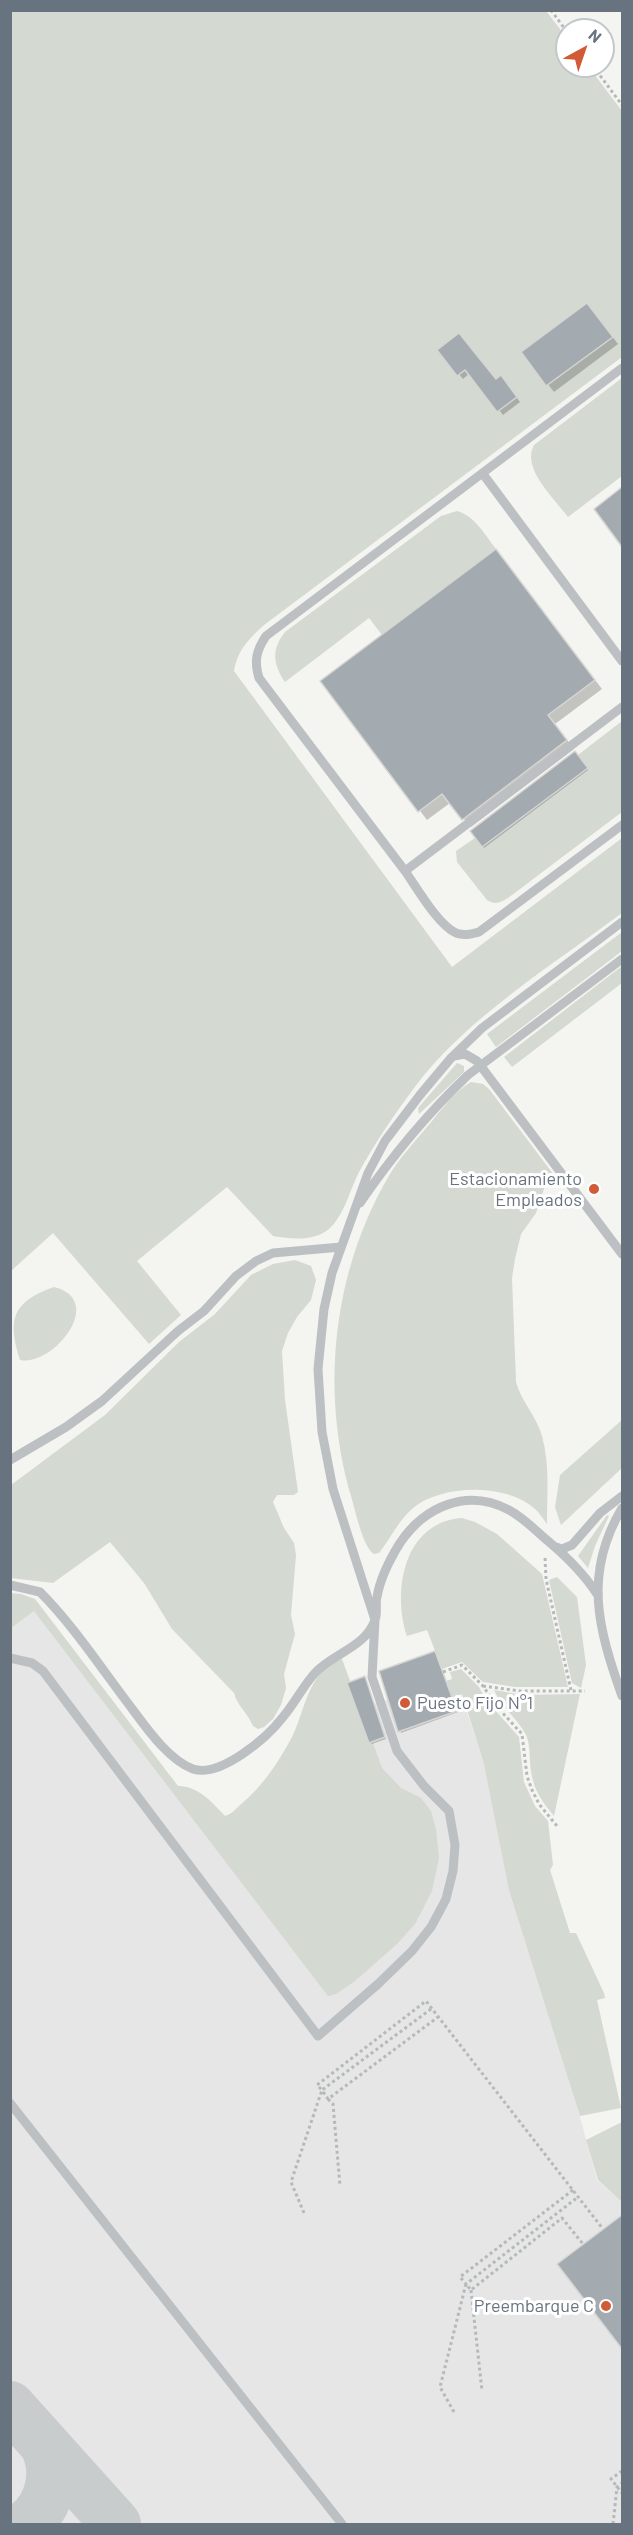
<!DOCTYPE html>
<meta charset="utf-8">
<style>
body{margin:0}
#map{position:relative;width:633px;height:2535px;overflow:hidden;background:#f4f4f1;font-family:Barlow,sans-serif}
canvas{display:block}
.frame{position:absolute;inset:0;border:12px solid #67747f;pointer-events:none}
.north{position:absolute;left:555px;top:18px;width:60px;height:60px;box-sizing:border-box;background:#fff;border:2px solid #c2c7cc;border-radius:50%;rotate:40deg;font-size:16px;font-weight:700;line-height:24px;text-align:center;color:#67747f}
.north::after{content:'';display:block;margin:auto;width:21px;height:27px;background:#d05b36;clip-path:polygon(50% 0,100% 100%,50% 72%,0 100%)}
</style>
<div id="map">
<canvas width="633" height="2535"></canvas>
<div class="frame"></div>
<div class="north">N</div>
</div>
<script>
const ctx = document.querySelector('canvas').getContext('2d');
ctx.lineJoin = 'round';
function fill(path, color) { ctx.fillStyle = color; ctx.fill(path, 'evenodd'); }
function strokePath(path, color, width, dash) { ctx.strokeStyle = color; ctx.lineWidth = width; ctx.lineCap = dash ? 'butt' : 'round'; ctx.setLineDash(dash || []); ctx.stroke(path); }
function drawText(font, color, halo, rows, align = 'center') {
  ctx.font = font + ' Barlow,sans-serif'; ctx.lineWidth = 6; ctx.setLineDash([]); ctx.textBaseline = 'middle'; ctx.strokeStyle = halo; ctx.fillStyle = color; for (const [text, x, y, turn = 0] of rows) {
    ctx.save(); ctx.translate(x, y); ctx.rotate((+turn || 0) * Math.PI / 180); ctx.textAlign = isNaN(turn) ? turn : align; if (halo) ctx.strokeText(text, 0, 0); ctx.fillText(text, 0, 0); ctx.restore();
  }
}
fill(new Path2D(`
 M 35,1599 L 331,1987 L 333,1717 L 446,1681 L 452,1697 L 461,1694 L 484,1764 L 597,2180 L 622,2202 L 622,2524 L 11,2524 L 11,1618 Z`), '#e5e6e5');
fill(new Path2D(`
 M 11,11 L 546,11 L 567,38 L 567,66 L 588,66 L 622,111 L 622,357 L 264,625 C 249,639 238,649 234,671 L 452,967 L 622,838 L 622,913 C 554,964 465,1019 414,1088 C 394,1115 375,1143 359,1172 C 350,1190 344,1215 330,1228 C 315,1242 291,1239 273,1236 L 227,1187 L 137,1261 L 181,1315 L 149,1344 L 53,1233 L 11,1271 Z
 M 622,378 L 622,476 L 568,517 C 554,498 521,468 534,445 Z
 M 457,511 C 475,516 485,535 496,549 L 382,635 L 369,618 L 285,682 C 273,664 271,650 285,632 L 441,516 Z
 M 622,721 L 622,812 L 508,898 C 500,903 495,905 487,900 L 457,862 L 456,851 L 475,838 L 482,847 L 587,768 L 578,755 Z
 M 622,932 L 622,951 L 496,1047 L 487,1034 Z
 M 622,966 L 622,983 L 512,1067 L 504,1057 Z
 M 457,1063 L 464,1066 L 464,1072 L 419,1114 L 418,1108 Z
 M 471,1082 L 483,1084 L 489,1089 L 557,1179 L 546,1183 L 536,1213 L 521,1234 L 515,1259 L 512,1278 L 516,1382 C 521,1401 537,1417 542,1436 C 550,1465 547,1494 547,1524 C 543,1519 540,1513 535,1509 C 507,1483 442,1484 413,1508 C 398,1521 391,1538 379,1553 L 374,1554 C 363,1548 355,1509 351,1496 C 320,1389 333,1270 390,1174 C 400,1158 414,1142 427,1127 C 440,1112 453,1092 471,1082 Z
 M 295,1260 L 311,1266 L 316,1280 L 311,1300 L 297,1317 L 288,1333 L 282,1351 L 285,1400 L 298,1492 L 294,1495 L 277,1495 L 273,1502 L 284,1528 L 294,1543 L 296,1555 L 291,1615 L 295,1634 L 284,1674 L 286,1688 L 281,1705 L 273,1719 L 264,1727 L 258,1729 L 253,1726 C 248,1713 237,1706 234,1693 L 172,1629 L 144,1583 L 110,1542 L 53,1583 L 11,1578 L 11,1485 L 105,1415 L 179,1342 L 215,1314 L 251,1275 L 273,1264 Z
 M 54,1287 C 107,1300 53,1367 20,1360 C 7,1319 12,1302 54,1287 Z
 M 622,1420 L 622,1468 L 561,1525 L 555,1507 L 560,1475 Z
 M 607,1515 L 609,1516 L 595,1546 L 588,1568 L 578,1556 Z
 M 462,1518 L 475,1522 L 497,1534 L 542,1574 L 568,1687 L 515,1687 L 483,1682 L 462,1662 L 442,1669 L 427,1630 L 407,1636 C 392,1590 404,1522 462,1518 Z
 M 557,1577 L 577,1597 L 586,1665 L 581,1688 L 572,1683 L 549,1580 Z
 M 11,1593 L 21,1594 L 35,1599 L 178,1786 C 198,1786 212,1802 225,1816 C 231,1814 235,1810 240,1805 C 261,1788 278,1763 291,1739 C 306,1710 307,1671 342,1659 L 382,1768 L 401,1788 L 421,1798 L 431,1811 L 436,1829 L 439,1858 L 432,1891 L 415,1924 L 397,1944 L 355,1981 L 336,1994 L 328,1996 L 34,1611 L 11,1628 Z
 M 461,1669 L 479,1687 L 486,1700 L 519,1737 L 524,1782 L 535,1806 L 548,1821 L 553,1865 L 550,1870 L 570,1933 L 576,1933 L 604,1993 L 605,1998 L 597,2000 L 621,2108 L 580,2116 L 509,1890 L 484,1764 L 462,1694 L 452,1697 L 446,1681 L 452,1679 L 450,1672 Z
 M 494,1690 L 523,1695 L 580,1694 L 554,1816 C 543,1803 533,1789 531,1771 C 529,1759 531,1747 526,1735 C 518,1719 502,1708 494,1690 Z
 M 622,2122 L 622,2202 L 598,2180 L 586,2140 Z`), '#d4d9d1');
fill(new Path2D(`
 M 593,311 L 618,344 L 554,392 L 523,352 Z
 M 439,351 L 496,380 L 505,381 L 520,402 L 503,415 L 470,373 L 463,379 Z
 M 622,489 L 622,545 L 596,509 Z
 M 496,551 L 602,689 L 555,724 L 574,749 L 471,827 L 450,803 L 427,820 L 322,681 Z
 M 575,753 L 588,770 L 484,848 L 483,846 Z
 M 435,1653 L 458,1712 L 401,1733 L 381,1672 Z
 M 365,1678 L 386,1739 L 372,1744 L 370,1742 Z
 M 622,2217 L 622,2346 L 560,2264 Z`), '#0003');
strokePath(new Path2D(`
 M 10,2406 L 116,2524
 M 27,2524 C 50,2506 58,2473 45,2446`), '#c9cccc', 50);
const building = new Path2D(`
 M 587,303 L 613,337 L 546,386 L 521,352 Z
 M 459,333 L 496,379 L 501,375 L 517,397 L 497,412 L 465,370 L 457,376 L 437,350 Z
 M 622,487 L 622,547 L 594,509 Z
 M 496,549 L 595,680 L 548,715 L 567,740 L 462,820 L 442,794 L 418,812 L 320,681 Z
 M 575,751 L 588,768 L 482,847 L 470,831 Z
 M 435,1651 L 457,1711 L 398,1732 L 379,1671 Z
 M 365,1676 L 385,1737 L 369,1743 L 347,1683 Z
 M 622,2215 L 622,2349 L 557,2264 Z`);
fill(building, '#a4abb0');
strokePath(building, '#d6d6d4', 1.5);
strokePath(new Path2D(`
 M 551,10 L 567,32
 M 593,66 L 622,105
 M 545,1558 L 546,1579 L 571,1690
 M 443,1672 L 462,1665 L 483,1686 L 499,1709 L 522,1734 L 527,1776 L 532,1790 L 539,1804 L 557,1826
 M 483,1686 L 520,1691 L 585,1691
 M 431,2009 L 322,2090 L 328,2099 L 438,2017
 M 328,2099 L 333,2104 L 340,2186
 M 573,2190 L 460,2277 L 466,2284 L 578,2197
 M 304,2213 L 291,2182 L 322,2090 L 317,2085 L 426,2001 L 603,2229
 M 471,2290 L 482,2391
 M 454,2412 L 440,2387 L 466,2284 L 471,2290 L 562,2218 L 583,2244
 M 622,2471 L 611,2479 L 622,2493
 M 613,2524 L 617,2487 L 622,2483`), '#b6b9bb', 3, [3, 3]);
strokePath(new Path2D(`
 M 622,368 L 266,636 C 256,651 254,661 259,678 L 405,871 L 622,707
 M 483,474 L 622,661
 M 405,871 C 417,888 438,925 456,933 C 464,936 471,934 479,932 L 622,825
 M 454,1056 L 465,1054 L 477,1061 L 622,1254
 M 360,1203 C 392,1156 427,1114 468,1075 L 622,959
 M 10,1460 L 66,1427 L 102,1401 L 178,1331 L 204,1311 L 236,1276 L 256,1261 L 273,1253 L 341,1247
 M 622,1508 C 583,1574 598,1628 622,1696
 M 556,1547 L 562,1549 L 572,1545 L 600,1513 L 622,1496
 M 10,1585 L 40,1592 C 73,1625 101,1668 130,1706 C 145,1726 168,1760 193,1769 C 220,1778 267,1738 283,1717 C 295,1703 303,1686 315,1673 C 333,1653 365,1648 375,1620 C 378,1613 375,1604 377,1597 C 380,1579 390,1559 400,1543 C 425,1506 467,1488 509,1510 C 524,1518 536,1531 548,1541 C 567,1557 584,1574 597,1594
 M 10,1658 L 32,1663 L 43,1671 L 318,2036 L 378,1984 L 412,1951 L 431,1927 L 446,1899 L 453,1871 L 455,1845 L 449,1811 L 424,1786 L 397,1751 L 372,1677 L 375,1620 L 333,1489 L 322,1432 L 318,1369 L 324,1309 L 332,1273 L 368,1173 L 385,1141 L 420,1095 L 451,1058 L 482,1028 L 622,922
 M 10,2103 L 342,2524`), '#bcc0c3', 9);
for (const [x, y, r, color] of [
 [594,1189,6,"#d05b36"],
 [405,1703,6,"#d05b36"],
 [606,2306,6,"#d05b36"]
]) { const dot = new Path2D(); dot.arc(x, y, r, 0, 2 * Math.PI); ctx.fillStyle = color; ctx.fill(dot); strokePath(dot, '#fff', 2); }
drawText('18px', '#67747f', '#fff', [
 ["Estacionamiento",582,1179],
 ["Empleados",582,1200],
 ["Puesto Fijo N°1",417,1703,"left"],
 ["Preembarque C",594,2306]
], 'right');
</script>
